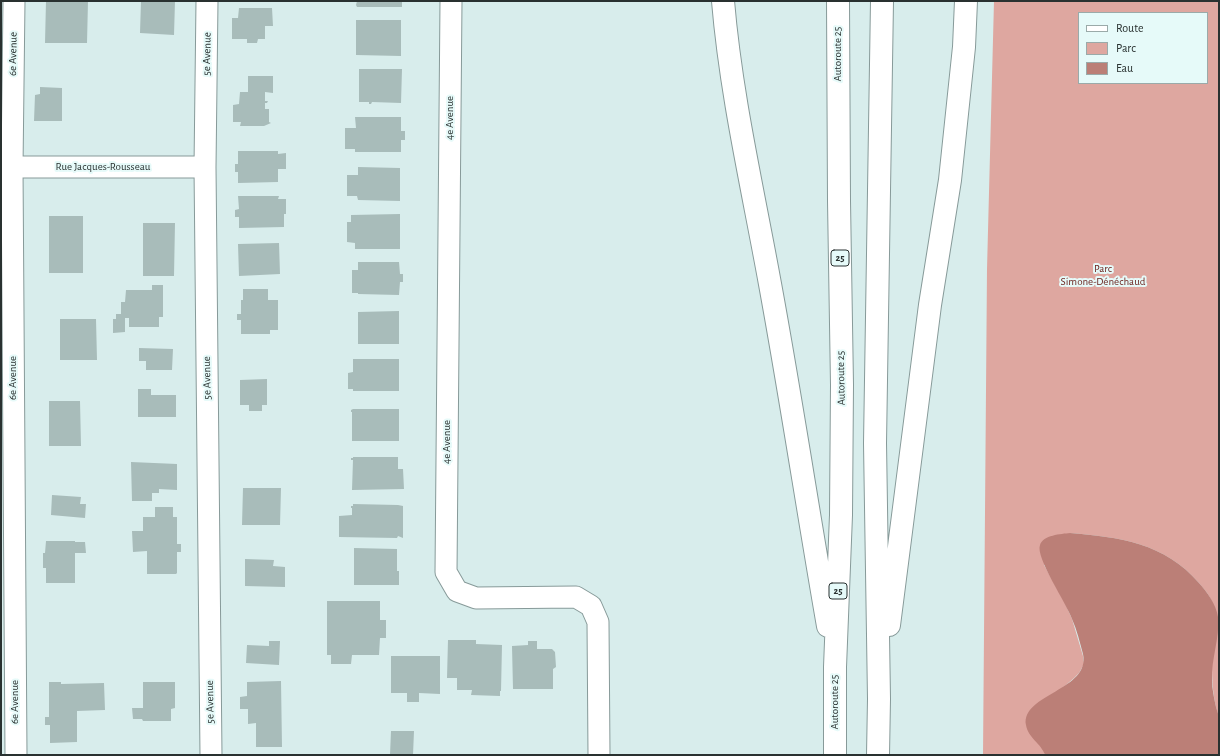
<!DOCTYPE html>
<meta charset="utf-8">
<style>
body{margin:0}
#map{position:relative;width:1220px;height:756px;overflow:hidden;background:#d8edec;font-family:"Alegreya Sans",sans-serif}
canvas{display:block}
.frame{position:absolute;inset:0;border:2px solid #293130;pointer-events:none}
.legend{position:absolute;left:1078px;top:12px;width:130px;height:72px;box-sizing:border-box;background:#e6faf9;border:1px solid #9aaaa9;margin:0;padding:5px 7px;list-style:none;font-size:12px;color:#293130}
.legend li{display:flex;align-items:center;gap:8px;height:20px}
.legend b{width:20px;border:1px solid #9aaaa9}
</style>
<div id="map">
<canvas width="1220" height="756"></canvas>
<div class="frame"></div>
<ul class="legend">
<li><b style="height:5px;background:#fff"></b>Route</li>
<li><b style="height:11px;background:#dea7a0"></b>Parc</li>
<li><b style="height:11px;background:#bb7f77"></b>Eau</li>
</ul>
</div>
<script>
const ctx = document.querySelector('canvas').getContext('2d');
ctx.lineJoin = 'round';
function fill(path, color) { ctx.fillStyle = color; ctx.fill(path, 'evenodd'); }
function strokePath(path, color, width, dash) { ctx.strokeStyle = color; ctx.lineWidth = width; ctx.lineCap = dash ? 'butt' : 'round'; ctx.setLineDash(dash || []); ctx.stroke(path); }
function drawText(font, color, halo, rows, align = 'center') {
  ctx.font = font + ' "Alegreya Sans",sans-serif'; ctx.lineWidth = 4; ctx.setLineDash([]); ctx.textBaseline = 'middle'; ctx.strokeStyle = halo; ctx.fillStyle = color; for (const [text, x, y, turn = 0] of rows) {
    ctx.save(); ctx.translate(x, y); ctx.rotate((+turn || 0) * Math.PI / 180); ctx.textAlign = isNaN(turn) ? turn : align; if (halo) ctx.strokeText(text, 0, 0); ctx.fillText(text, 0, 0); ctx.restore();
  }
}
fill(new Path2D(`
 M 994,1 L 1219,1 L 1219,717 C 1209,688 1213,658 1212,627 C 1212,619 1213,611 1212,603 C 1211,596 1203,588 1199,583 C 1165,543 1119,537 1070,533 L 1044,565 L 1064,601 L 1072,619 L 1083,656 L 1084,664 L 1079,673 L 1073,679 L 1061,689 L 1043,748 L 1045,755 L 983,755 L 987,269 ZM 1079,13 L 1207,13 L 1207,83 L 1079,83 Z`), '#dea7a0');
fill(new Path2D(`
 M 1070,533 C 1119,537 1165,543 1199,583 C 1207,592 1216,604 1218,617 C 1220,638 1211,659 1212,680 C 1212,689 1214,698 1216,707 C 1217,711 1219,715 1219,719 C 1220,730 1219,743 1219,755 L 1045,755 C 1041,743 1028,738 1026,725 C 1021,694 1091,690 1083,654 C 1080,643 1077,630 1072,619 C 1067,604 1035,557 1040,545 C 1043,535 1061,534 1070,533 Z`), '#bb7f77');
fill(new Path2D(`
 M 46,1 L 88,1 L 87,43 L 45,43 Z
 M 141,1 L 175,1 L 174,35 L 140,33 Z
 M 357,1 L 402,1 L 402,7 L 357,7 L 356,5 Z
 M 239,8 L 272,8 L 273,26 L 265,26 L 265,39 L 258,39 L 257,43 L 247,43 L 247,39 L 232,39 L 232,18 L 238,18 Z
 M 356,20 L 401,20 L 401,56 L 356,55 Z
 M 359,69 L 402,69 L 401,103 L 372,102 L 371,104 L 369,104 L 369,102 L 359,102 Z
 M 248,76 L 273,76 L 273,93 L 265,92 L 265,101 L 268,101 L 267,103 L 265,103 L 265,109 L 269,109 L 269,122 L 271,123 L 264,126 L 240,126 L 241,122 L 233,122 L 233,105 L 239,104 L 240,92 L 248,92 Z
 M 40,87 L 62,88 L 62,121 L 34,121 L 35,95 L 40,94 Z
 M 355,117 L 401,117 L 401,131 L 405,131 L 405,140 L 401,140 L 401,152 L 355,152 L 355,149 L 345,149 L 345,128 L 356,128 Z
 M 238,151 L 278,151 L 278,154 L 286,153 L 286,169 L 278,169 L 278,182 L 238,183 L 238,172 L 235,172 L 235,164 L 238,164 Z
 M 358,167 L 400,168 L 400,201 L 358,200 L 357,196 L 347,196 L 347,175 L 358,175 Z
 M 238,196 L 279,196 L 278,199 L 286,199 L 286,214 L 284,214 L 284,227 L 239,228 L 239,217 L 235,217 L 235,210 L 239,209 Z
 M 400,214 L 400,249 L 355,249 L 355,243 L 347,242 L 347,222 L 351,222 L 351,215 Z
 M 49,216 L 83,216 L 83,273 L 49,273 Z
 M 143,223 L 175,223 L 174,276 L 143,276 Z
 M 279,243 L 280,274 L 239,276 L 238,244 Z
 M 358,262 L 399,262 L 400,274 L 403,274 L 403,282 L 400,282 L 399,295 L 358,294 L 358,293 L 352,293 L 352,270 L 358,270 Z
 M 152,285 L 163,285 L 163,317 L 159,317 L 159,327 L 129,327 L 129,318 L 125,318 L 125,332 L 113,333 L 113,319 L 116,319 L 116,314 L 121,314 L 121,302 L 125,302 L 126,290 L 152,290 Z
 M 243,289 L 268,289 L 268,300 L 278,300 L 278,330 L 270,330 L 270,334 L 241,334 L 241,320 L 237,320 L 237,314 L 241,314 L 241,300 L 243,300 Z
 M 399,311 L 399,344 L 358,344 L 358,312 Z
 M 60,319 L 96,319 L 97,360 L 60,360 Z
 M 139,348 L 173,349 L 172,370 L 146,370 L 146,361 L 139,361 Z
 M 353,359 L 399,359 L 399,391 L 353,391 L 353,389 L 348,389 L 348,373 L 353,372 Z
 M 267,379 L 267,405 L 262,405 L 262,411 L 249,411 L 249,405 L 240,405 L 240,380 Z
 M 138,389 L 151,389 L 151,395 L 176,395 L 176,417 L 138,417 Z
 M 49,401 L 80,401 L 81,446 L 49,446 Z
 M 353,409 L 399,409 L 399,441 L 352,441 L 352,412 L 351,412 L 351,410 Z
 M 353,457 L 398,457 L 398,469 L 403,469 L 404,489 L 352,490 L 353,460 L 351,460 L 351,458 L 353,458 Z
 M 131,462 L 177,464 L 177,490 L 159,489 L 159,493 L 152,493 L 152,501 L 132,501 Z
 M 243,488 L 281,488 L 280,525 L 242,525 Z
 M 52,495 L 81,497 L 80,504 L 86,504 L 85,518 L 51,515 Z
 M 353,504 L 398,505 L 403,506 L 403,538 L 398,536 L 397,538 L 339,537 L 339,516 L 352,515 L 352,508 L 351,508 L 351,506 L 353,506 Z
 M 155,507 L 173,507 L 173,517 L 177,517 L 177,544 L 181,544 L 181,552 L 177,552 L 177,573 L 176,574 L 147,574 L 147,551 L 133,552 L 132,531 L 143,531 L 143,517 L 155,517 Z
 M 46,541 L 75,541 L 75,542 L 85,542 L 86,553 L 75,553 L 75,583 L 46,583 L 46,568 L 43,568 L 43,553 L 45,553 Z
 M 354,548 L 397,549 L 397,571 L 399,571 L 399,585 L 354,585 Z
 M 245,559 L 274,560 L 273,566 L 285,567 L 285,587 L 245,586 Z
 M 327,601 L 380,601 L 380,620 L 386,620 L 386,638 L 380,638 L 379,655 L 352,655 L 351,664 L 331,664 L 331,655 L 327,655 Z
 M 448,640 L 476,640 L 476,644 L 502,645 L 501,691 L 500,691 L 500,696 L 471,695 L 472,690 L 457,690 L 457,678 L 447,678 Z
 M 269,641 L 280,641 L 279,665 L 246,663 L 247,645 L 269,646 Z
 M 528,641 L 537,641 L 537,649 L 552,649 L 555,652 L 556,667 L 553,669 L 553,689 L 513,689 L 512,646 L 528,645 Z
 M 391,656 L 440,656 L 440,694 L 419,693 L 419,702 L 407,702 L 407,693 L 391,693 Z
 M 281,681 L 282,747 L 256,747 L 256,723 L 248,724 L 248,709 L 240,709 L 240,697 L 247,696 L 247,682 Z
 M 49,682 L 61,682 L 61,684 L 104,683 L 105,710 L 77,711 L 77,742 L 50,743 L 50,725 L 45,725 L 45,717 L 49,717 Z
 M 143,682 L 175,682 L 175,708 L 171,709 L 171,721 L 143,721 L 142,719 L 133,719 L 132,708 L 143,708 Z
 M 391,731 L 414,731 L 413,755 L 390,755 Z`), '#a8bcba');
const minor = new Path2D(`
 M 14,1 L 12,167 L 16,755
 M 207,1 L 205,167 L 211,755
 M 451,1 L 446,572 L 457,591 L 476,598 L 576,597 L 591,606 L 598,622 L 599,755
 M 1,167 L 205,167`);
const motorway = new Path2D(`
 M 723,1 C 731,96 753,190 770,284 C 791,398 808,512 828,626
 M 889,625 L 930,305 L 950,180 L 964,47 L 966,1
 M 835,755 L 835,667 L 841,515 L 842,385 L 839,201 L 838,1
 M 878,755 L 879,699 L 875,443 L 882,1`);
strokePath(minor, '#879a99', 23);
strokePath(motorway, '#879a99', 24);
strokePath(minor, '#fff', 21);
strokePath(motorway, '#fff', 22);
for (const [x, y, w] of [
 [840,258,18],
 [838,591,18]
]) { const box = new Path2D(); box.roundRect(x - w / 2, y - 8, w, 16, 3); ctx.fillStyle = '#e6faf9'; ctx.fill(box); strokePath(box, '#293130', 1); }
drawText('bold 10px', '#293130', null, [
 ["25",840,258],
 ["25",838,591]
]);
drawText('11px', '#293130', '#e6faf9', [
 ["6e Avenue",13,54,-89],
 ["5e Avenue",207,54,-89],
 ["Autoroute 25",838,54,-90],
 ["4e Avenue",450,118,-90],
 ["Rue Jacques-Rousseau",103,167],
 ["6e Avenue",13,378,-90],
 ["5e Avenue",207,378,-91],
 ["Autoroute 25",841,378,-91],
 ["4e Avenue",447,442,-90],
 ["6e Avenue",15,702,-90],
 ["5e Avenue",210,702,-91],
 ["Autoroute 25",835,702,-90]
]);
drawText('11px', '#681f1a', '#e6faf9', [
 ["Parc",1103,269],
 ["Simone-Dénéchaud",1103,282]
]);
</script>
